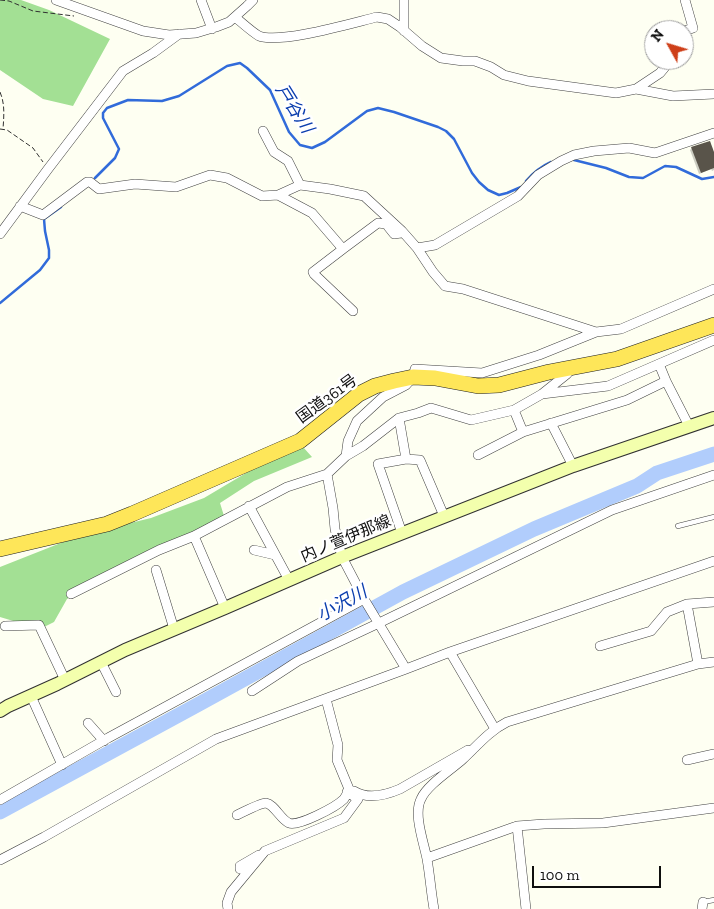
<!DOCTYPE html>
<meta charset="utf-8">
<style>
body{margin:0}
#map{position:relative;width:714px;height:909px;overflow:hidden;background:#fefff2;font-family:"Zilla Slab",serif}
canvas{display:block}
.north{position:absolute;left:644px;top:20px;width:50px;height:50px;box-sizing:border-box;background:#fff;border:1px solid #9f9f9f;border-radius:50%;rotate:309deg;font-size:14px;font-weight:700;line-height:20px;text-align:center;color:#0f0f0f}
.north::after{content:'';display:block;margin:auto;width:18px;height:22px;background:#ce3f19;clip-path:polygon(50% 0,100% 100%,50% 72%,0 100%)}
.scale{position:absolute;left:532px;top:866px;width:129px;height:22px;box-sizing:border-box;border:2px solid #0f0f0f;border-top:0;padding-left:6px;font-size:15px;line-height:18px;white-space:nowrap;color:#0f0f0f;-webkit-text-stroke:4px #fff;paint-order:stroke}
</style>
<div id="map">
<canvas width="714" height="909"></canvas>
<div class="north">N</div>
<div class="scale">100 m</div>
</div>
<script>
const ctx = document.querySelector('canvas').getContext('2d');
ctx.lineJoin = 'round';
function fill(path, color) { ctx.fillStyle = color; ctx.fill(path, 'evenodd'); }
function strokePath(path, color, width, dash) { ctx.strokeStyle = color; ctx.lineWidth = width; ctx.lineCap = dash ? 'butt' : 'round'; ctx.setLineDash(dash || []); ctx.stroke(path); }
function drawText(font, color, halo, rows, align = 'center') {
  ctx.font = font + ' "Zilla Slab","Noto Sans JP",serif'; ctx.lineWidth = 5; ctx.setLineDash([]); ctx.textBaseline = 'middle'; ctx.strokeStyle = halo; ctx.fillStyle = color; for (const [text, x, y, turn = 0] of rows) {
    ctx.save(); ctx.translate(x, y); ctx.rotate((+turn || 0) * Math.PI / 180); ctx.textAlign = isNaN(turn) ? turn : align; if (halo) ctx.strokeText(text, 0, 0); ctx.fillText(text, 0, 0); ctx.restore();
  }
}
fill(new Path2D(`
 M 0,0 L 21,0 L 49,10 L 110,39 L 73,106 L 43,99 L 0,70 Z
 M 303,447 L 312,457 L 254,481 L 220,503 L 224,516 L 214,527 L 145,552 L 67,599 L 54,622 L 40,629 L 0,617 L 0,567 L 81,535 L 151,518 L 204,498 L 273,457 Z`), '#a3e094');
fill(new Path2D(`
 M 692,148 L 714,154 L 714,170 L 712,171 L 711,169 L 699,174 L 690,150 Z`), '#0003');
strokePath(new Path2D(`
 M 574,160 L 606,168 L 629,177 L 643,178 L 665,166 L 676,167 L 702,179 L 714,177
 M 95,178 L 115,158 L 119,149 L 103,118 L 103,113 L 107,108 L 128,100 L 162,101 L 179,96 L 227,66 L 240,63 L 247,68 L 270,90 L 289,132 L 300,145 L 312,148 L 325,142 L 367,111 L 378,108 L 394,112 L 438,127 L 446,131 L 454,139 L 472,173 L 479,182 L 488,190 L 499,195 L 507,193 L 521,187
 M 526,181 C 534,172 540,167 551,162
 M 0,303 L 40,270 L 49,258 L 49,250 L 45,231 L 44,219 L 61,207`), '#316bda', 2.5);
strokePath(new Path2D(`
 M 0,812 L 199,704 L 403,592 L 534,529 L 637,486 L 657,473 L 714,454`), '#b1cdfc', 15);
fill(new Path2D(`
 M 710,141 L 714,152 L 714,168 L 701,173 L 691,147 Z`), '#59544a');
const service = new Path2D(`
 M 678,526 L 714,517
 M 703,902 L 714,900`);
const minor = new Path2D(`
 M 56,0 L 143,31 L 169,35 L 196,33 L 216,27 L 229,22 L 247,6 L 253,0
 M 201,0 L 212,29
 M 404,0 L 404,31
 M 235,17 C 241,22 252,32 259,36 C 281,44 352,23 377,17 L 388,19 L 400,27 L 422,46 L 441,58 L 463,61 L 475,61 L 491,67 L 504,75 L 528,81 L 616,93 L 636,89 L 673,96 L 714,94
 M 684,31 L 693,28 L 685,0
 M 636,89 L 660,73 L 665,67 L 663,60
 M 263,131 L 274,152 L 288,161 L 300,185
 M 278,195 L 312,213 L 343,249 L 378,223 L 386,224 L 394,234 L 401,233 L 402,231
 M 20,206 L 43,215 L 87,182 L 90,182 L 99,189 L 135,184 L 176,187 L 210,175 L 227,178 L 262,196 L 278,195 L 300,185 L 330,189 L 364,196 L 402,231 L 417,248 L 433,272 L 445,286 L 463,289 L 596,332
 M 0,234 L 48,169 L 123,71 L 153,53 L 179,34
 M 417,248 L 435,245 L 518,196 L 538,175 L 561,161 L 574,155 L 594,151 L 629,148 L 655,153 L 714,133
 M 343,249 L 313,272 L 314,274 L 353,311
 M 659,364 L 666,381 L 689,426
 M 542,394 L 608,386 L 714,340
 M 514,410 L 523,432
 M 399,418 L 406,459 L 378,464 L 402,533
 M 551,423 L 573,466
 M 478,455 L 523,432 L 627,400 L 666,381
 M 346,456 L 363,446 L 399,418 L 418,413 L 431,408 L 471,420 L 514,410 L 542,394 L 567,374 L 570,370
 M 406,459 L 420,460 L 444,516
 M 249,506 L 289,580
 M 194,536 L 225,608
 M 254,550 L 275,555
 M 156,570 L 174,629
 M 71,594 L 159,550 L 194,536 L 287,487 L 327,474
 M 687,604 L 698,664
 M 5,626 L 39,625 L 65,680
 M 600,646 L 651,631 L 667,612 L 687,604 L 714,602
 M 450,652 L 495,729
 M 101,662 L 116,692
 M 406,669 L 364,599 L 342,557 L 335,529 L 333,508 L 327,474 L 346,456 L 348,441 L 357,421 L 383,397 L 406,385 L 413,377 L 415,369 L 482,373 L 539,355 L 596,332 L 621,329 L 714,289
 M 252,691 L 298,661 L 379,623 L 612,510 L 714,475
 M 31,696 L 62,765
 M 88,723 L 104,741
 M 687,760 L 714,754
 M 354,791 C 368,800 386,795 400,789 L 468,750
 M 0,800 L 108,738 L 364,599
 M 237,815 C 243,812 261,803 266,803 C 274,804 281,820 289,823 C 298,827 336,807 344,799 C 346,796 348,792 349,789 L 337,760 L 338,745 L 326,699
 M 517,826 L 526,909
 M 427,858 L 517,826 L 544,824 L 603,823 L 714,808
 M 0,860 L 44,837 L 216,739 L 406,669 L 450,652 L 714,561
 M 240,869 L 240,866 L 259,855
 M 228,909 L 227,903 L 231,892 L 265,851 L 344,818 L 358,799 L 347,792
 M 434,909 C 431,892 430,876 427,859 C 424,843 413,814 421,799 C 427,785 451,770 463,759 C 477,746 489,731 507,722 L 698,664 L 714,662
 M 702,909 L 703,902`);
const secondary = new Path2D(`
 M 0,711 L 8,706 L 57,684 L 125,650 L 225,608 L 342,557 L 573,466 L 714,418`);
const trunk = new Path2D(`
 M 0,549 L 107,524 L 132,514 L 300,441 L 359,394 L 375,386 L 394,381 L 413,377 L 435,378 L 478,386 L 499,385 L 549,372 L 617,359 L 714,325`);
strokePath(service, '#424242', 5.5);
strokePath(minor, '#424242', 10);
strokePath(secondary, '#313131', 14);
strokePath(trunk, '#202020', 16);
strokePath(new Path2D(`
 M 0,0 L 9,1 L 33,11 L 74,16
 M 0,92 C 5,104 4,115 3,129
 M 0,129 L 7,130 L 33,148 L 43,162`), '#313131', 1, [5, 2.5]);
strokePath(service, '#fff', 4.5);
strokePath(minor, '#fff', 9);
strokePath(secondary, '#f3ffad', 12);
strokePath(trunk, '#fee659', 15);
drawText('16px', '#0f0f0f', '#fff', [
 ["国道361号",327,399,-36],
 ["内ノ萱伊那線",346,539,-23]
]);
drawText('italic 18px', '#0b3eae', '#fff', [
 ["戸谷川",294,109,58],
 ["小沢川",342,604,-29]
]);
</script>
